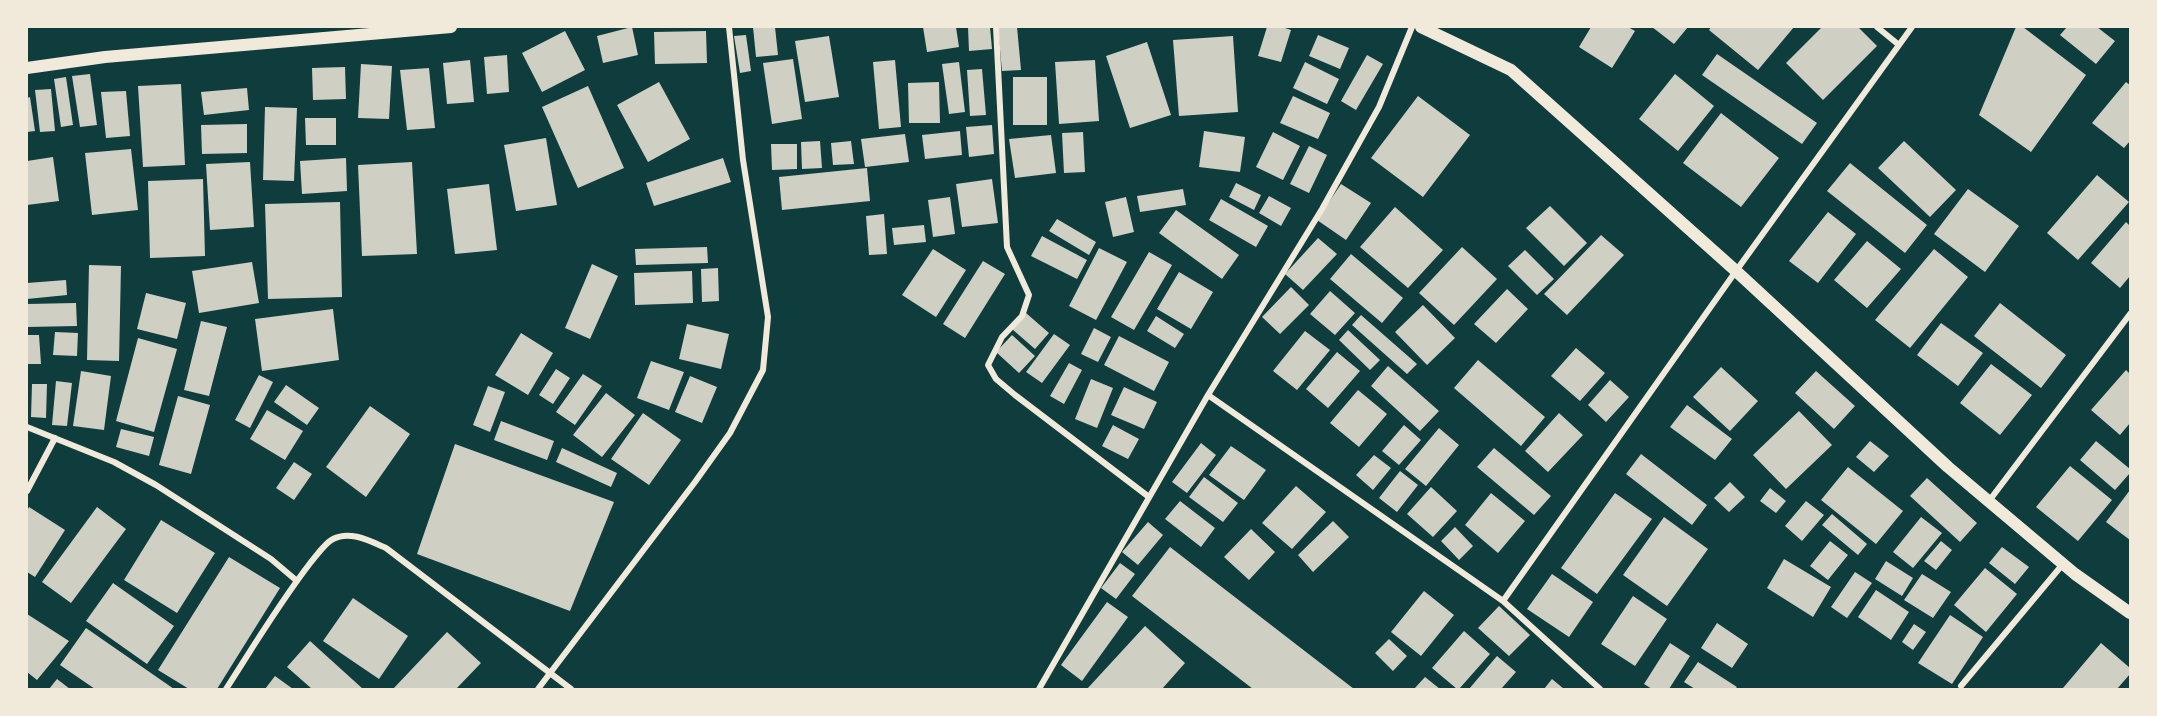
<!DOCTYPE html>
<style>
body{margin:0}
#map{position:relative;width:2157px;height:716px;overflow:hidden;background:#0f3d3e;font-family:"Space Grotesk",sans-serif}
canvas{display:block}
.frame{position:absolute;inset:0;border:28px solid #f1e9da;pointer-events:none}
</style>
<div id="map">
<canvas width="2157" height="716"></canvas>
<div class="frame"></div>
</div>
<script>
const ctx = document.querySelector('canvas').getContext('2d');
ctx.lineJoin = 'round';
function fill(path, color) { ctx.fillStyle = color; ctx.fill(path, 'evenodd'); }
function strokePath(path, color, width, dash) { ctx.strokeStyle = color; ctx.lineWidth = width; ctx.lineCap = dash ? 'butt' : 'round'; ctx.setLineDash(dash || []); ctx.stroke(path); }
fill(new Path2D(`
 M 632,27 L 638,55 L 603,63 L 597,36 Z
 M 753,27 L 775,27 L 778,55 L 756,57 Z
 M 923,27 L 956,27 L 959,47 L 927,52 Z
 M 968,27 L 990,27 L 992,49 L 969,51 Z
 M 998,27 L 1017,27 L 1021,70 L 1002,71 Z
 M 1267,27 L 1282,27 L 1291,30 L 1281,62 L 1258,56 Z
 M 1591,27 L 1628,27 L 1635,31 L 1612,68 L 1579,47 Z
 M 1652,27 L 1688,27 L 1674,44 Z
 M 1711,27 L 1794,27 L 1758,70 L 1709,30 Z
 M 1822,27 L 1858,27 L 1877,46 L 1823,100 L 1786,63 Z
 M 2016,27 L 2023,27 L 2086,75 L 2031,152 L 1979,115 Z
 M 2067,27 L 2097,27 L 2115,41 L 2096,64 L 2060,35 Z
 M 565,31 L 585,70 L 542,92 L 522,53 Z
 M 706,31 L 707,63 L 655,64 L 654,32 Z
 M 746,35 L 751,71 L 740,73 L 734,36 Z
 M 1318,35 L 1349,48 L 1340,69 L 1309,56 Z
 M 829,36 L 839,97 L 805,102 L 795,41 Z
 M 1233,36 L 1238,112 L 1179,116 L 1173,40 Z
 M 1147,42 L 1171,115 L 1130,128 L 1106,56 Z
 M 1717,54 L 1817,123 L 1802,144 L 1702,75 Z
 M 507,55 L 509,92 L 487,94 L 484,57 Z
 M 1367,55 L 1383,64 L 1356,110 L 1341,101 Z
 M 793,59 L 802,119 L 772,124 L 763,63 Z
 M 470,60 L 474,102 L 447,104 L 443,63 Z
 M 895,60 L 901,127 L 879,129 L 873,62 Z
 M 1095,60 L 1099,121 L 1059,124 L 1055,62 Z
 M 959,62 L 965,112 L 949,114 L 942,64 Z
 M 1305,62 L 1339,79 L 1327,104 L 1293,88 Z
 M 361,64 L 392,66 L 389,119 L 358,118 Z
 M 345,67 L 346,99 L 313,100 L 312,68 Z
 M 429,68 L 435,128 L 407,130 L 400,70 Z
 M 982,69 L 986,115 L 970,116 L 967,70 Z
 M 90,74 L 97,125 L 80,127 L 72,76 Z
 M 1675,74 L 1714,106 L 1678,151 L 1639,119 Z
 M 66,77 L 73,125 L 61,127 L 54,79 Z
 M 1013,77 L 1047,77 L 1047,125 L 1013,125 Z
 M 659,82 L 690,139 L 648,162 L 617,105 Z
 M 939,82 L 940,123 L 909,123 L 908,83 Z
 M 2126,82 L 2130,85 L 2130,141 L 2124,148 L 2092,123 Z
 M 181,84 L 185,165 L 143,167 L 138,86 Z
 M 588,86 L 624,168 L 578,188 L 542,107 Z
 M 247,88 L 249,110 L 204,115 L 201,92 Z
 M 51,89 L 55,131 L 40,132 L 35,90 Z
 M 126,91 L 130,136 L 106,138 L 101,92 Z
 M 1293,96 L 1330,113 L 1318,139 L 1280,123 Z
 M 1418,96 L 1470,135 L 1423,197 L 1371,158 Z
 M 30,97 L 35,131 L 27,132 L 27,98 Z
 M 265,107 L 297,108 L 294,181 L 263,180 Z
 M 1721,113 L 1779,158 L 1741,207 L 1683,163 Z
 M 305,118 L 336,118 L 336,145 L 306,145 Z
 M 247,124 L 247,153 L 202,154 L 201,125 Z
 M 992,125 L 994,154 L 969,157 L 966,127 Z
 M 960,131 L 962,155 L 925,159 L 922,135 Z
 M 1204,131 L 1245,137 L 1240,172 L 1199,167 Z
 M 1083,132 L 1085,172 L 1064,173 L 1062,133 Z
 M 1273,132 L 1300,146 L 1283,180 L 1256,167 Z
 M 905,134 L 909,162 L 865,167 L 861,139 Z
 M 1051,135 L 1056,173 L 1015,178 L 1009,139 Z
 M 546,138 L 557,205 L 516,211 L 504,145 Z
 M 820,141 L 822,168 L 802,169 L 801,142 Z
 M 851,141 L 854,164 L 833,165 L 831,143 Z
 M 1904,141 L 1956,190 L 1930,217 L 1878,168 Z
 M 771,144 L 797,144 L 797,169 L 772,170 Z
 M 1309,146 L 1327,155 L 1309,193 L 1290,184 Z
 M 131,149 L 138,210 L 92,215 L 85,153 Z
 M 53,157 L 59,201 L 27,205 L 27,161 Z
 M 346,158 L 347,191 L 302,194 L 300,161 Z
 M 723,158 L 731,182 L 654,206 L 646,183 Z
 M 250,162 L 254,227 L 210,230 L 206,164 Z
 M 412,162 L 417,254 L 362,256 L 358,165 Z
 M 1850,163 L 1927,225 L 1905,253 L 1827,191 Z
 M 867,168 L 870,201 L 782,210 L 779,177 Z
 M 2097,175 L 2129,202 L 2078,260 L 2047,233 Z
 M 203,179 L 205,256 L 150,258 L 148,181 Z
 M 992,179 L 998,223 L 962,227 L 956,184 Z
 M 1236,183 L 1261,195 L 1254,210 L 1229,197 Z
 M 489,184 L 497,250 L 455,254 L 447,189 Z
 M 1341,184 L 1371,203 L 1346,240 L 1317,220 Z
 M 1183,189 L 1186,205 L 1140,212 L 1137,196 Z
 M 1968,189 L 2019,226 L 1985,272 L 1934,234 Z
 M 1269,196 L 1291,208 L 1281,226 L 1259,213 Z
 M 950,197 L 955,234 L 933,237 L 928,200 Z
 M 1126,197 L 1134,232 L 1113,237 L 1105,202 Z
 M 1221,199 L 1268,226 L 1256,247 L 1209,220 Z
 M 340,202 L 342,297 L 268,299 L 265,204 Z
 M 1550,206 L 1587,243 L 1564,266 L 1526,228 Z
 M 1395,207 L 1443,250 L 1408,288 L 1360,247 Z
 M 1176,210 L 1239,255 L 1222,279 L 1159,233 Z
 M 1828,212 L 1856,234 L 1818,283 L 1789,261 Z
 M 884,214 L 887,254 L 869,255 L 866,216 Z
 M 1057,219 L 1096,242 L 1089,255 L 1049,231 Z
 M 2126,222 L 2130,226 L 2130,276 L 2120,288 L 2091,263 Z
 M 924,225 L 926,242 L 894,245 L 892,228 Z
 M 1601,235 L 1624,255 L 1567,315 L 1544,294 Z
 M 1042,236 L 1087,260 L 1077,279 L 1031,256 Z
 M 1318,238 L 1337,254 L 1303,290 L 1285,274 Z
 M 1867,241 L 1901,269 L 1867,308 L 1834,280 Z
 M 707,247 L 708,263 L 636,265 L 635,249 Z
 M 1462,247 L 1497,279 L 1454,325 L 1419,293 Z
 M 1099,248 L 1127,262 L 1096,320 L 1069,306 Z
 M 933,249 L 966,270 L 936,317 L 902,295 Z
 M 1934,249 L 1968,277 L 1910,348 L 1875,320 Z
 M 1525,250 L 1554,279 L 1537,295 L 1508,266 Z
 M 1149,252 L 1172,265 L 1134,330 L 1111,317 Z
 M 1351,254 L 1403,298 L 1382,323 L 1330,279 Z
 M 983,261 L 1005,274 L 965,338 L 943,324 Z
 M 252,262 L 259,303 L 199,313 L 192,271 Z
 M 592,264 L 618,276 L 590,339 L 565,328 Z
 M 89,265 L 121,266 L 119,361 L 87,360 Z
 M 718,268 L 719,301 L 702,302 L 701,269 Z
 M 692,271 L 693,303 L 635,305 L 634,273 Z
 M 1179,272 L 1213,292 L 1191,329 L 1157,309 Z
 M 66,280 L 67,295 L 27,299 L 27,283 Z
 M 1291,287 L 1309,305 L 1280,334 L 1262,317 Z
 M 1507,289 L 1528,309 L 1496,343 L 1474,324 Z
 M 1330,291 L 1355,313 L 1335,335 L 1310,314 Z
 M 146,293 L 186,303 L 177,339 L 137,329 Z
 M 76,303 L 77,326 L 27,327 L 27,304 Z
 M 2000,303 L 2066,355 L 2041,388 L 1974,336 Z
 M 1423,305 L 1455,338 L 1427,365 L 1395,332 Z
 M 333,309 L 339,360 L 262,371 L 255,319 Z
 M 1026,313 L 1049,333 L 1035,349 L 1012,329 Z
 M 1361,315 L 1417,364 L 1407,374 L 1352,325 Z
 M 1156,316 L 1184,334 L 1175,348 L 1147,331 Z
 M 201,321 L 227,327 L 209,396 L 184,390 Z
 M 1941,323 L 1983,353 L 1958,386 L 1917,355 Z
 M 687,324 L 729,334 L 721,369 L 679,359 Z
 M 1094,328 L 1111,337 L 1098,362 L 1081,354 Z
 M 1348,330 L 1380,360 L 1370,370 L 1339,340 Z
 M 1305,331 L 1330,350 L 1297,390 L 1273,371 Z
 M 55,332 L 78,333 L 77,356 L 53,355 Z
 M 521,333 L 553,353 L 528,395 L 495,375 Z
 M 1054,334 L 1070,345 L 1042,383 L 1026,372 Z
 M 27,335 L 39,335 L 41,364 L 27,364 Z
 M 1012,335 L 1035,356 L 1019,373 L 996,352 Z
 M 1119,336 L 1169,362 L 1154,391 L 1104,365 Z
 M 138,338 L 177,349 L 154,432 L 116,421 Z
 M 1576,348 L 1605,373 L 1580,401 L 1551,376 Z
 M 1337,352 L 1360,371 L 1328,408 L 1306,389 Z
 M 1478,360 L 1545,417 L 1521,446 L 1454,388 Z
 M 651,361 L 684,372 L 669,410 L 637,398 Z
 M 1069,363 L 1082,370 L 1064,404 L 1050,396 Z
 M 1991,364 L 2032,395 L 2000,435 L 1960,403 Z
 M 1388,366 L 1439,411 L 1420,431 L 1371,386 Z
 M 1721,367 L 1758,401 L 1730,431 L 1693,397 Z
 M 556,369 L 570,378 L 553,404 L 539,395 Z
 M 2126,370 L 2130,374 L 2130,423 L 2120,435 L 2091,410 Z
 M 81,371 L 111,376 L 104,430 L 73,426 Z
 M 1816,371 L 1855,406 L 1834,429 L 1795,393 Z
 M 583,374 L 602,386 L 575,425 L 556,412 Z
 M 259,375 L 273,382 L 250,428 L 235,420 Z
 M 690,376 L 717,387 L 702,423 L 675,412 Z
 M 1091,379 L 1113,388 L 1097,428 L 1075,419 Z
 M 1610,380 L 1629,397 L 1606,422 L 1588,405 Z
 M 56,381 L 72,383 L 67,426 L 52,425 Z
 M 32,384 L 47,384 L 46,418 L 31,417 Z
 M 286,385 L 319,408 L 307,425 L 274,402 Z
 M 488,386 L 505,392 L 490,432 L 473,425 Z
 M 1124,387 L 1157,402 L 1144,429 L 1111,415 Z
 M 1358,390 L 1387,414 L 1359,447 L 1330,423 Z
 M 606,393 L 635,415 L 602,457 L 573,435 Z
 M 178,396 L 210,405 L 191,474 L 159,465 Z
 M 1687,405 L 1732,439 L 1715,460 L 1670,427 Z
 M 370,406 L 410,434 L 366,497 L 326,467 Z
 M 267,410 L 303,431 L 285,460 L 250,439 Z
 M 1799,411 L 1832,445 L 1786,489 L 1753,455 Z
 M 643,413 L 681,440 L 649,485 L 611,459 Z
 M 1559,413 L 1583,435 L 1548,472 L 1525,451 Z
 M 501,421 L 554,441 L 547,460 L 494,440 Z
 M 1113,425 L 1139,439 L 1128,459 L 1102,446 Z
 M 1404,425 L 1421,440 L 1399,465 L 1382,451 Z
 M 1439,428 L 1459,445 L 1426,486 L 1405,469 Z
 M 121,429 L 154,437 L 149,456 L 116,447 Z
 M 1870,441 L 1889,456 L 1874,472 L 1856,457 Z
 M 2096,441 L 2130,469 L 2130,473 L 2115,490 L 2080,460 Z
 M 1201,443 L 1216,455 L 1187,493 L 1172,482 Z
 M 455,444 L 614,502 L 570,611 L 417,554 Z
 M 1231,446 L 1266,470 L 1244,500 L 1209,475 Z
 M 562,448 L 617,473 L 611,487 L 556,462 Z
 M 1494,448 L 1551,496 L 1534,515 L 1477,467 Z
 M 1641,454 L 1707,505 L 1692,525 L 1626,474 Z
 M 1374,455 L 1391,468 L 1373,490 L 1356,475 Z
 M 294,462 L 312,474 L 294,500 L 276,488 Z
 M 2070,466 L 2112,500 L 2078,541 L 2036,507 Z
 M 1848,467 L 1903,511 L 1876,544 L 1821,500 Z
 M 1400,471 L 1418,485 L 1397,512 L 1379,498 Z
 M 1204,477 L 1238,503 L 1223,522 L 1189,497 Z
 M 1927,478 L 1977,523 L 1960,542 L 1910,496 Z
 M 1730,482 L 1745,497 L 1729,512 L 1714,498 Z
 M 1296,486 L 1326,512 L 1292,549 L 1262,523 Z
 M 1431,487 L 1457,511 L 1433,537 L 1407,514 Z
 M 1770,488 L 1786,501 L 1776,513 L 1760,501 Z
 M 2130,490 L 2130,540 L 2106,522 Z
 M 1491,493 L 1525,521 L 1498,553 L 1465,525 Z
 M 1615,493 L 1652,519 L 1597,594 L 1561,568 Z
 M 1180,501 L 1215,528 L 1201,547 L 1165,519 Z
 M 1806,501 L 1824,515 L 1802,541 L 1785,526 Z
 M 29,507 L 65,530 L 35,577 L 27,572 L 27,511 Z
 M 97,507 L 126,529 L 71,603 L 42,582 Z
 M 1832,514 L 1867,544 L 1858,555 L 1822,525 Z
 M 1664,517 L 1708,549 L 1667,606 L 1623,575 Z
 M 1921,517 L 1942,533 L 1913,568 L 1893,552 Z
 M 161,520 L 215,553 L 177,613 L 124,580 Z
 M 1333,521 L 1349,537 L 1313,572 L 1298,555 Z
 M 1148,522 L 1163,535 L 1138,565 L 1122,552 Z
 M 1455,527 L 1473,546 L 1459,560 L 1441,541 Z
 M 1251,529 L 1275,552 L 1249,580 L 1224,557 Z
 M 1830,541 L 1848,555 L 1828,580 L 1810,566 Z
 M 1941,541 L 1952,550 L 1936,570 L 1924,561 Z
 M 1170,547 L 1354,689 L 1253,689 L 1132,596 Z
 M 2002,547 L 2029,567 L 2015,584 L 1989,563 Z
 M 229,557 L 280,588 L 217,689 L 189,689 L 158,670 Z
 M 1784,559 L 1831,587 L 1813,617 L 1767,588 Z
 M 1886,561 L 1913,578 L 1902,596 L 1875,579 Z
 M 1120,563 L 1135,574 L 1116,599 L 1101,588 Z
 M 1985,568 L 2017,594 L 1986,632 L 1954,605 Z
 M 1855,572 L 1872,583 L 1847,618 L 1831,607 Z
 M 1552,574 L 1593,602 L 1569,637 L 1527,609 Z
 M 1922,574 L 1951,592 L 1933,618 L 1904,600 Z
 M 113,583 L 174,626 L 147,664 L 86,621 Z
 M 1876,590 L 1909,612 L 1891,640 L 1858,617 Z
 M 1424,591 L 1454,615 L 1421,656 L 1391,632 Z
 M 1633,596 L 1667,619 L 1635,666 L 1601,644 Z
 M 353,598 L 408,636 L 379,679 L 323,641 Z
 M 1107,602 L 1128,617 L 1082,681 L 1061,665 Z
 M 1499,606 L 1530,635 L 1509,656 L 1478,628 Z
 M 27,614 L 69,641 L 37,680 L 27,672 Z
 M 1950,615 L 1983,637 L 1952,684 L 1918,663 Z
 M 1717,623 L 1748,644 L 1732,668 L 1701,648 Z
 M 1914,624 L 1926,632 L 1913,650 L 1902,642 Z
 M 1145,626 L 1185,663 L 1162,689 L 1087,689 Z
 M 86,628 L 174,689 L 95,689 L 60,665 Z
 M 1464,631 L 1490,654 L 1459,689 L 1457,689 L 1432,668 Z
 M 447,632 L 481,663 L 456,689 L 393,689 Z
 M 1389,639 L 1407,656 L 1393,671 L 1375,653 Z
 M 310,641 L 363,689 L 312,689 L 287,667 Z
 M 1670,643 L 1690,656 L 1669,689 L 1652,689 L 1644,684 Z
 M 2101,643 L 2130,668 L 2130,674 L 2117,689 L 2064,689 L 2063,688 Z
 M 1497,656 L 1516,672 L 1501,689 L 1469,689 Z
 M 1698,662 L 1737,687 L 1735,689 L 1695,689 L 1684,682 Z
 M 275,676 L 293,689 L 265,689 Z
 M 1425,677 L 1440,689 L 1414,689 Z
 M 57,679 L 70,689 L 49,689 Z
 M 1552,679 L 1564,689 L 1544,689 Z`), '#cfcfc3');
strokePath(new Path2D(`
 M 996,27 L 1007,247 L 1029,295 L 1022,316 L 1002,337 L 988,365 L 996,379 L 1015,395 L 1149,497
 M 1877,27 L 1899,45
 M 1208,395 L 1503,601 L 1600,689
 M 27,427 L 114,462 L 156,485 L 271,559 L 297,581
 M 27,491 L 55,438
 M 1989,501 L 2130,314
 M 1503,601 L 1736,271 L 1912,27
 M 1961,686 L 2063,564
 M 226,689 C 253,647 280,602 311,562 C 317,555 325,543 333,539 C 350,530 370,541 386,548 L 571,689
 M 538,689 L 695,482 L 730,433 L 763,370 L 768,317 L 743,160 L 729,27
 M 1039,689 L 1208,395 L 1322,209 L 1379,107 L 1412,27`), '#f1e9da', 6);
strokePath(new Path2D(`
 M 1421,27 L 1511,70 L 1736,271 L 1948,467 L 2075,574 L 2130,613
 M 27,68 L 105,57 L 451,27`), '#f1e9da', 12);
</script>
